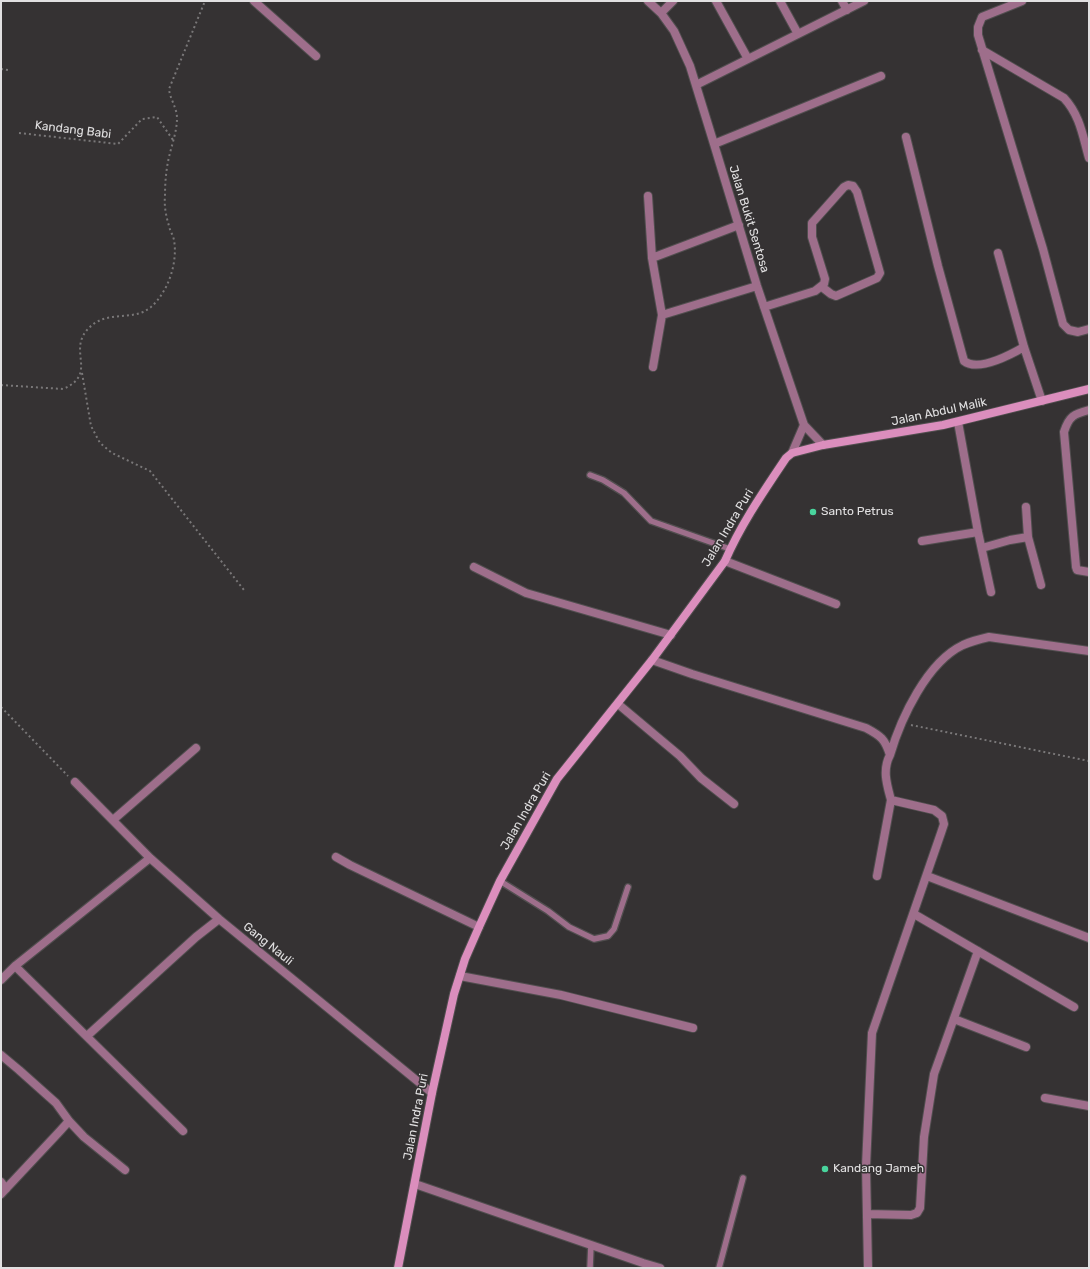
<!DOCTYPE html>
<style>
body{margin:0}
#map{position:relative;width:1090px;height:1269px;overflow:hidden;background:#353233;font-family:Rubik,sans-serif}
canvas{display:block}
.frame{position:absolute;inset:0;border:2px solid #e1e0e1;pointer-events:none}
</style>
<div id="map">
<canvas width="1090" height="1269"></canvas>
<div class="frame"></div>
</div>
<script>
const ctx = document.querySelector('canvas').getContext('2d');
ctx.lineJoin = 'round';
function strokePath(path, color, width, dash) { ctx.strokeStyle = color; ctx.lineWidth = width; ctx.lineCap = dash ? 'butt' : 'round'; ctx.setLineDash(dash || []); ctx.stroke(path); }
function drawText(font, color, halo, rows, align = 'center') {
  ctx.font = font + ' Rubik,sans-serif'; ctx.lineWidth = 3; ctx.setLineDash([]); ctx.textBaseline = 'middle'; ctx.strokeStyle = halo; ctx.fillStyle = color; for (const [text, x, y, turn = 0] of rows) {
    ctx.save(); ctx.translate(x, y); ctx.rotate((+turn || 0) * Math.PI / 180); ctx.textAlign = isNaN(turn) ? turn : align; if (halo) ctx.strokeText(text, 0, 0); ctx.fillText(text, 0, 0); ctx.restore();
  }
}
const lane = new Path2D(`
 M 590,475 L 603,480 L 624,493 L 651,521 L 730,549
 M 500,881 L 548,911 L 569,927 L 594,939 L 608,936 L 614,929 L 628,887
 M 590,1268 L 591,1245
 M 719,1268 L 743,1178`);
const street = new Path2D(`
 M 254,1 L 316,56
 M 648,1 L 661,13 L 674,31 L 690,66 L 714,144 L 757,286 L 804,425 L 823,445
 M 716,1 L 748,59
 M 780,1 L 798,34
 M 842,1 L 847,10
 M 1022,1 L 982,17 L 978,27 L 978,35 L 1043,249 L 1063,324 L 1069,330 L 1078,332 L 1089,329
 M 661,13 L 673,1
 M 982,50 L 1064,98 C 1080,115 1083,137 1089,158
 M 696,85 L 864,1
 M 906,137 L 938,266 L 964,361 C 978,372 1010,355 1024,347
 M 714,144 L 881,76
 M 648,196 L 652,258 L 662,315 L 653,367
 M 998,253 L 1024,347 L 1042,401
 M 652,258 L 739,225
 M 764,307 L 815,291 L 824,284 L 825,279 L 812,237 L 812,223 L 844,187 L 848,185 L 853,186 L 857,192 L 880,273 L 877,278 L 836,296 L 831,294 L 822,287
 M 662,315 L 757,286
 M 1089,410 C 1074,414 1069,416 1064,432 L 1076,567 L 1077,570 L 1089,572
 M 958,422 L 978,532 L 991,592
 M 792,453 L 804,425
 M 1026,507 L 1028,537
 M 922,541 L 978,532
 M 982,548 L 1010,540 L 1028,537 L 1041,585
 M 725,561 L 836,604
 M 474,567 L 526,593 L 671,635
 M 652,660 L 692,674 L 866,728 C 881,736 885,739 890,755 C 882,770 887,785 891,800 L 934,810 L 942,816 L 944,824 L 941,833 L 872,1033 L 866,1166 L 868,1268
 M 618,704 L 680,756 L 701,778 L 734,804
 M 890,755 C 901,718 927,662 963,645 C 972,641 980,639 989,637 L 1089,651
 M 75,782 L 150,858 L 219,919 L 432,1093
 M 113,820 L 196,748
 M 336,857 L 350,865 L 479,927
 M 877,876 L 891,800
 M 927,876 L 1089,938
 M 914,914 L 1074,1007
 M 15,966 L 183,1131
 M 460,976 L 561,995 L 693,1028
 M 1,980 L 15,966 L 150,858
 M 954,1019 L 1026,1047
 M 87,1036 L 196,937 L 219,919
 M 1,1055 L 19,1070 L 56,1103 L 69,1121 L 84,1137 L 125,1170
 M 1045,1098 L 1089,1106
 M 1,1182 L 6,1189
 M 415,1184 L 643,1263 L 660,1268
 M 1,1194 L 60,1131 L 69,1121
 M 867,1214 L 911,1215 L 917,1213 L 920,1208 L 924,1137 L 934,1074 L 978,951`);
const secondary = new Path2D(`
 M 398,1268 L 432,1093 L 454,994 L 465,959 L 479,927 L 500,881 L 557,779 L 652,660 L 725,561 C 741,524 764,491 786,458 L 792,453 L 823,445 L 943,425 L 1089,389`);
strokePath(lane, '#514e4f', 8);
strokePath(street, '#514e4f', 10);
strokePath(secondary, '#514e4f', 10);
strokePath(new Path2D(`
 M 1,69 L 8,70
 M 19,133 L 118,144 L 142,119 L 157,117 L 173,140
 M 82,373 L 91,426 L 100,443 L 112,453 L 150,471 L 244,590
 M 1,385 L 63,389 C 98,374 68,352 87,330 C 106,308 132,323 151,307 C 168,292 178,263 174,240 C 173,235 170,231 169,226 C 166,216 164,206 165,196 C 165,183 166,170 169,157 C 172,144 177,131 177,118 C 177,108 170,99 169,89 L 205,1
 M 1,707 L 68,776
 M 911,725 L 1089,761`), '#797778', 2, [2, 3]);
strokePath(lane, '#9e6e8b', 5.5);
strokePath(street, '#9e6e8b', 8);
strokePath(secondary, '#db8ebd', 8);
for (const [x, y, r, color] of [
 [813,512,4,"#49d49d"],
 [825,1169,4,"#49d49d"]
]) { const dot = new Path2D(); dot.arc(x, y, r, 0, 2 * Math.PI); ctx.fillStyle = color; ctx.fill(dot); strokePath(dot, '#353233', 1.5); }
drawText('12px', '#e1e0e1', '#353233', [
 ["Kandang Babi",73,130,7],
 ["Jalan Bukit Sentosa",749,219,73],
 ["Jalan Abdul Malik",939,412,-12],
 ["Jalan Indra Puri",728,528,-59],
 ["Jalan Indra Puri",526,811,-60],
 ["Gang Nauli",268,944,39],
 ["Jalan Indra Puri",416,1117,-79]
]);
drawText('12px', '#e1e0e1', '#353233', [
 ["Santo Petrus",821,512],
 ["Kandang Jameh",833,1169]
], 'left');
</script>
